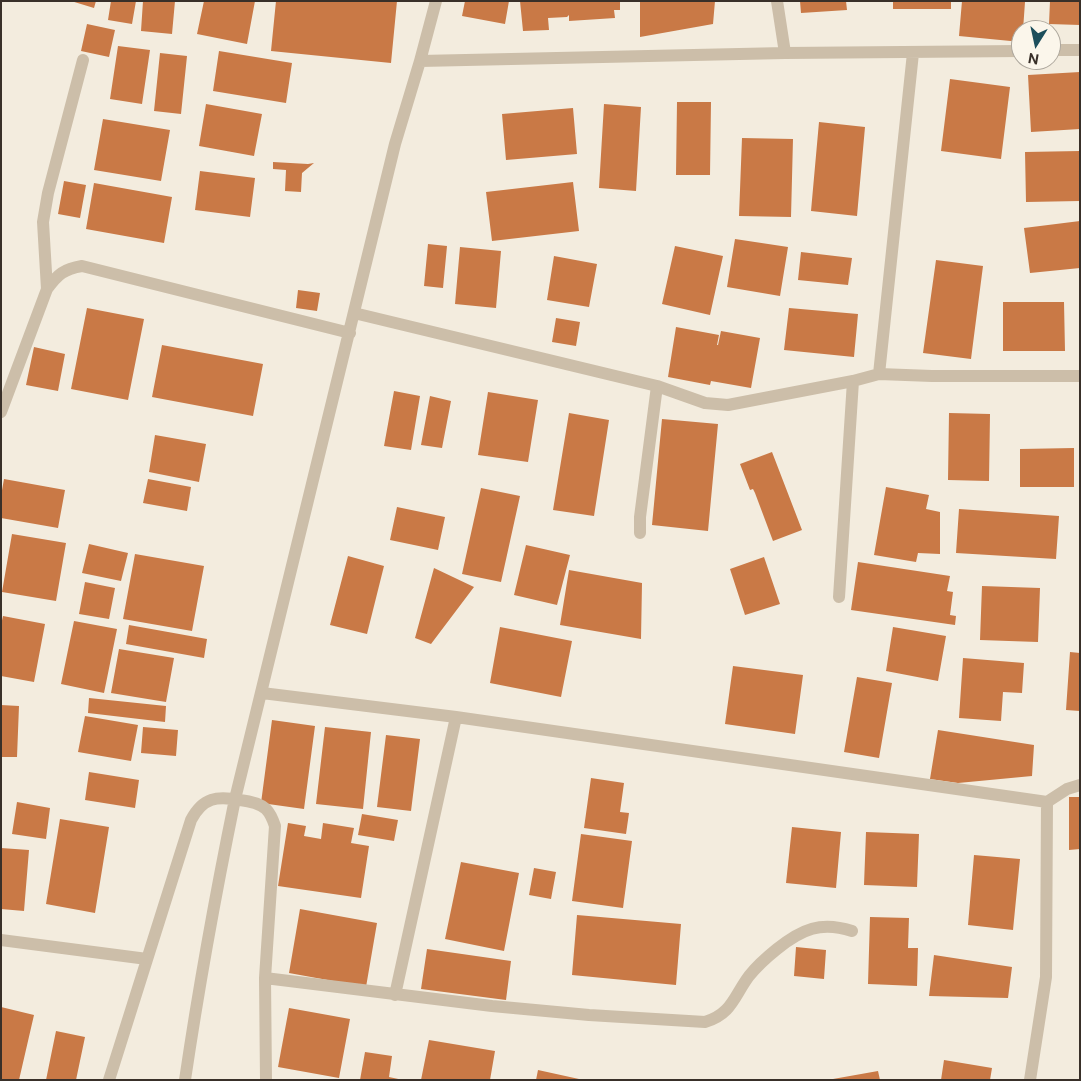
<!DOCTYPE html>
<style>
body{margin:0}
#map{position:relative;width:1081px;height:1081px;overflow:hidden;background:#f3ecde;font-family:"Public Sans",sans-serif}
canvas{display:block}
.frame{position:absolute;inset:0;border:2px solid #393029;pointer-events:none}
.north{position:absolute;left:1011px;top:20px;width:50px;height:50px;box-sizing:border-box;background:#fbf6eb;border:1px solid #ada79d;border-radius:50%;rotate:190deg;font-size:14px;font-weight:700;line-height:20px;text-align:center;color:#393029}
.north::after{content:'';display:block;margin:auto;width:18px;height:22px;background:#1d4f5c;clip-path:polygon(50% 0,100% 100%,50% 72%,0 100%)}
</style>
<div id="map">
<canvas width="1081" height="1081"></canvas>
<div class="frame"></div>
<div class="north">N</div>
</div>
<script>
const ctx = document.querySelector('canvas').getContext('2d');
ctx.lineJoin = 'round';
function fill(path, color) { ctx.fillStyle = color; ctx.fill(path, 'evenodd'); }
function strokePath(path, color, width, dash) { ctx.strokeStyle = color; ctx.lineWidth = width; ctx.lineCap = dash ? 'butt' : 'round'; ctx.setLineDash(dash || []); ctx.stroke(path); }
fill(new Path2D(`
 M 71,1 L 96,1 L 94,8 Z
 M 111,1 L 136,1 L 132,24 L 108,20 Z
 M 143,1 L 175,1 L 172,34 L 141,31 Z
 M 204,1 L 255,1 L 247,44 L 197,34 Z
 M 276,1 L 397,1 L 391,63 L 271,51 Z
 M 465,1 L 509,1 L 505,24 L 462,16 Z
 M 520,1 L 620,1 L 620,10 L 614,10 L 615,18 L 569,21 L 569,15 L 567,17 L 548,18 L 549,30 L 523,31 Z
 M 640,1 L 715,1 L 713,24 L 640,37 Z
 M 800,1 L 846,1 L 847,10 L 801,13 Z
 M 893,1 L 951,1 L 951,9 L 893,9 Z
 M 962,1 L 1025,2 L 1023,30 L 1021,30 L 1021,42 L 959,36 Z
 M 1050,1 L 1080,1 L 1080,25 L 1049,24 Z
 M 87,24 L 115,30 L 109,57 L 81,51 Z
 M 118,46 L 150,50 L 142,104 L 110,99 Z
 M 219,51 L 292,63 L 286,103 L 213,91 Z
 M 160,53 L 187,56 L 181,114 L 154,111 Z
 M 1080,72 L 1080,129 L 1031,132 L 1028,75 Z
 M 950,79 L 1010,87 L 1001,159 L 941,151 Z
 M 677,102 L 711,102 L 710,175 L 676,175 Z
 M 206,104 L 262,114 L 254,156 L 199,146 Z
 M 604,104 L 641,107 L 636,191 L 599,188 Z
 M 573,108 L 577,154 L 506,160 L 502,114 Z
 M 103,119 L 170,130 L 161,181 L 94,170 Z
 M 819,122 L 865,127 L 857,216 L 811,211 Z
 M 742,138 L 793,139 L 791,217 L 739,216 Z
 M 1080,151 L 1080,201 L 1026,202 L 1025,152 Z
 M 273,162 L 308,164 L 314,163 L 302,173 L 301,192 L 285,191 L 286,170 L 273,169 Z
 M 200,171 L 255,178 L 250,217 L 195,210 Z
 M 64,181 L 86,185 L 80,218 L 58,214 Z
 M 573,182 L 579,231 L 492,241 L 486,192 Z
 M 94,183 L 172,197 L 164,243 L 86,229 Z
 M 1080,221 L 1080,268 L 1030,273 L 1024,228 Z
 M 735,239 L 788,247 L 780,296 L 727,287 Z
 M 428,244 L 447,246 L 443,288 L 424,286 Z
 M 675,246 L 723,256 L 710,315 L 662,304 Z
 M 460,247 L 501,251 L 496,308 L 455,304 Z
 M 801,252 L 852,258 L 848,285 L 798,280 Z
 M 554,256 L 597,264 L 589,307 L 547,300 Z
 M 936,260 L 983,266 L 971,359 L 923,353 Z
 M 298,290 L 320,293 L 317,311 L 296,308 Z
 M 1003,302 L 1064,302 L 1065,351 L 1003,351 Z
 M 87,308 L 144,319 L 128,400 L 71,389 Z
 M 789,308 L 858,314 L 854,357 L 784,350 Z
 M 556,318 L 580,322 L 576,346 L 552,342 Z
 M 676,327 L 719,335 L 717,345 L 718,345 L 721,331 L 760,338 L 751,388 L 711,381 L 710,385 L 668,377 Z
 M 162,345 L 263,364 L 253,416 L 152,397 Z
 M 34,347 L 65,354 L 58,391 L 26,385 Z
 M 394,391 L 420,396 L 411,450 L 384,446 Z
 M 488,392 L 538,400 L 528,462 L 478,455 Z
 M 430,396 L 451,401 L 442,448 L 421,445 Z
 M 569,413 L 609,420 L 594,516 L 553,510 Z
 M 949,413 L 990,414 L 989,481 L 948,480 Z
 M 662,419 L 718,424 L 708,531 L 652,525 Z
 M 155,435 L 206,444 L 199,482 L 149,472 Z
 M 1074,448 L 1074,487 L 1020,487 L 1020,449 Z
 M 772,452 L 802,530 L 773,541 L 755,493 L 753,489 L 750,490 L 740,464 Z
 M 4,479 L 65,490 L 58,528 L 1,518 L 1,496 Z
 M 148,479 L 191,487 L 187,511 L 143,503 Z
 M 886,487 L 929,495 L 926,509 L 940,512 L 940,554 L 918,553 L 916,562 L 874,555 Z
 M 481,488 L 520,496 L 501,582 L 462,574 Z
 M 397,507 L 445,517 L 438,550 L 390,540 Z
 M 959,509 L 1059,516 L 1056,559 L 956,553 Z
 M 12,534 L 66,543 L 56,601 L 2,592 Z
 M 89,544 L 128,553 L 121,581 L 82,573 Z
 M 526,545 L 570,555 L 557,605 L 514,595 Z
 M 135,554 L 204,566 L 192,631 L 123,619 Z
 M 348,556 L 384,566 L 367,634 L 330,625 Z
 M 764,557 L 780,604 L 745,615 L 730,569 Z
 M 858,562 L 950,576 L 947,591 L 953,592 L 950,615 L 956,616 L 955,625 L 851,610 Z
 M 434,568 L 474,587 L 431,644 L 415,638 Z
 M 569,570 L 642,583 L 641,639 L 560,625 Z
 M 85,582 L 115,588 L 109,619 L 79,614 Z
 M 982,586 L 1040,588 L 1038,642 L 980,640 Z
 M 3,616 L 45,624 L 34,682 L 1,676 L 1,625 Z
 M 74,621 L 117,629 L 104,693 L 61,684 Z
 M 129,625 L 207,639 L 204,658 L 126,644 Z
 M 500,627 L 572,641 L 561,697 L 490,683 Z
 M 893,627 L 946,636 L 938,681 L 886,671 Z
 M 119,649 L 174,658 L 166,702 L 111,693 Z
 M 1070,652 L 1080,653 L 1080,711 L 1066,710 Z
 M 963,658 L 1024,663 L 1022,693 L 1003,692 L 1001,721 L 959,718 Z
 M 733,666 L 803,675 L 795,734 L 725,724 Z
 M 857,677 L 892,683 L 879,758 L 844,752 Z
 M 89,698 L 166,706 L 165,722 L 88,713 Z
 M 1,705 L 19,706 L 17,757 L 1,757 Z
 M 85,716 L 138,725 L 131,761 L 78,752 Z
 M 272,720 L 315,726 L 304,809 L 261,803 Z
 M 143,727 L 178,730 L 176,756 L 141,753 Z
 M 325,727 L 371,732 L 363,809 L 316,804 Z
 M 938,730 L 1034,745 L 1032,776 L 958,783 L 930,779 Z
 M 386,735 L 420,739 L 411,811 L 377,807 Z
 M 89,772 L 139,780 L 135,808 L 85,800 Z
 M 591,778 L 624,783 L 620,812 L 629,813 L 626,834 L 584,828 Z
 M 1069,797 L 1080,797 L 1080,849 L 1069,850 Z
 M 17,802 L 50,808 L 46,839 L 12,834 Z
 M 362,814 L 398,820 L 394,841 L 358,835 Z
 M 60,819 L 109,827 L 95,913 L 46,904 Z
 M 288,823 L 306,826 L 304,836 L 321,839 L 323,823 L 354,828 L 351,843 L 369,846 L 361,898 L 278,886 Z
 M 792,827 L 841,832 L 836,888 L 786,883 Z
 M 866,832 L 919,834 L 917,887 L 864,885 Z
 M 581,834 L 632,841 L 623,908 L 572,901 Z
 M 1,848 L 29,850 L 24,911 L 1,909 Z
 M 974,855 L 1020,859 L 1013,930 L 968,925 Z
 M 461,862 L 519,873 L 504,951 L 445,939 Z
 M 534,868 L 556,872 L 551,899 L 529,895 Z
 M 300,909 L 377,923 L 366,987 L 289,973 Z
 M 577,915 L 681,924 L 676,985 L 572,975 Z
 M 870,917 L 909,918 L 908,948 L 918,948 L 917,986 L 868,984 Z
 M 796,947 L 826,950 L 824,979 L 794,976 Z
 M 427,949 L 511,961 L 506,1000 L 421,989 Z
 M 934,955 L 1012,967 L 1008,998 L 929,996 Z
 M 1,1007 L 34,1015 L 19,1080 L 1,1080 Z
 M 289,1008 L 350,1019 L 339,1078 L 278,1067 Z
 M 56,1031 L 85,1037 L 76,1080 L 46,1080 Z
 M 429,1040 L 495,1051 L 490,1080 L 421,1080 Z
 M 365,1052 L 392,1056 L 389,1077 L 403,1080 L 360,1080 Z
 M 944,1060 L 992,1068 L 990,1080 L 941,1080 Z
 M 538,1070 L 579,1079 L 579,1080 L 536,1080 Z
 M 878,1071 L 880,1080 L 834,1080 L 833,1079 Z`), '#c97946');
strokePath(new Path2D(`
 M 777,1 L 785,53
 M 1051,50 L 1080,50
 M 420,61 L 436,1
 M 47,289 L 43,222 L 48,193 L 83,60
 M 354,313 L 657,386 L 705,403 L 728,405 L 853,381 L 879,374 L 932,376 L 1080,376
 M 879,374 L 913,53
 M 1,412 L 47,289 C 58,274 64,269 82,266 L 350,333
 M 640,533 L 640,517 L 657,386
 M 839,597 L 853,381
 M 262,693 L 456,717 L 1047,802 L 1067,789 L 1080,785
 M 1,940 L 147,959
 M 265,978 L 492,1006 L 589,1015 L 705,1022 C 732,1014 734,996 749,976 C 757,966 767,957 777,949 C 802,929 821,921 852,931
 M 395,995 L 456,717
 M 109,1080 L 191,820 C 203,797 217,796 240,800 C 249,801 259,803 266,809 C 271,814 273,820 275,826 L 265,978 L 266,1080
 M 185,1080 C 199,985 216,892 235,799 L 395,144 L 420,61 L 785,53 L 1021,51
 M 1030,1080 L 1046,977 L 1047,802`), '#ccbea9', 12);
</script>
